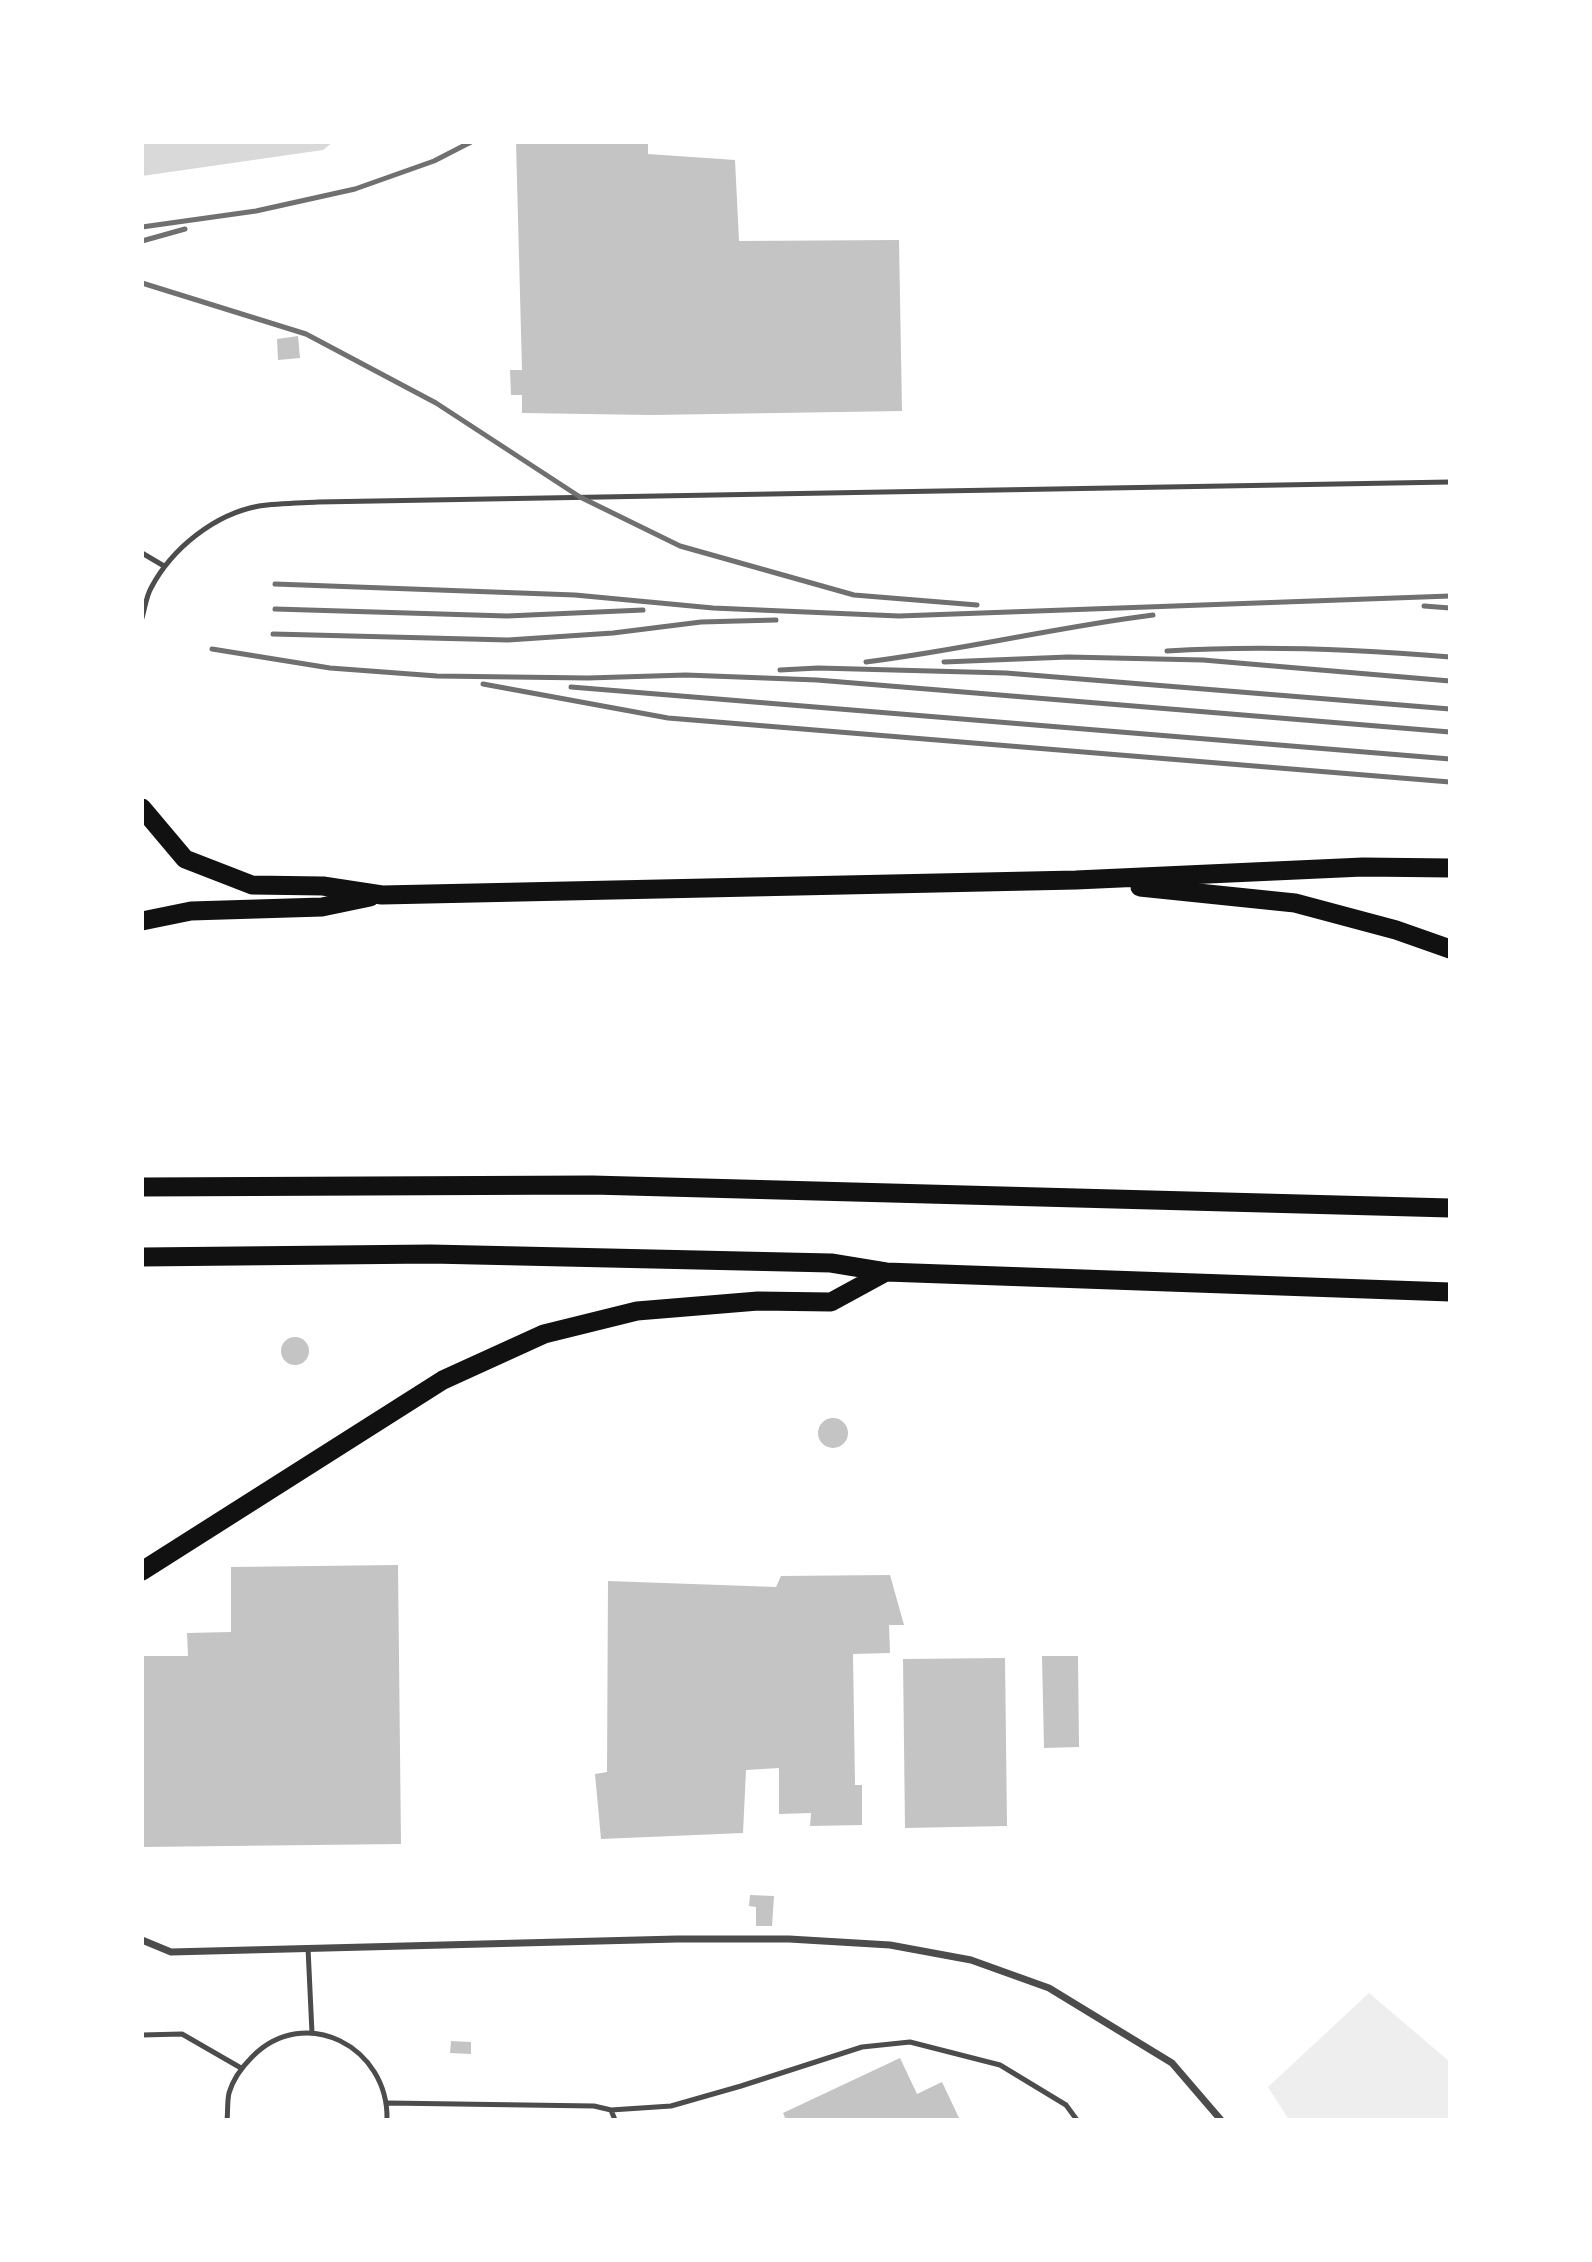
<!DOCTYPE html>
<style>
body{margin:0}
#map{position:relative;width:1592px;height:2262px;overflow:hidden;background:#fff;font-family:"PT Sans Narrow",sans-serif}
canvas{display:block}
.frame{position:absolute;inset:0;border:144px solid #fff;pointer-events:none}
</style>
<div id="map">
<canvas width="1592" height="2262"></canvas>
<div class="frame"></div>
</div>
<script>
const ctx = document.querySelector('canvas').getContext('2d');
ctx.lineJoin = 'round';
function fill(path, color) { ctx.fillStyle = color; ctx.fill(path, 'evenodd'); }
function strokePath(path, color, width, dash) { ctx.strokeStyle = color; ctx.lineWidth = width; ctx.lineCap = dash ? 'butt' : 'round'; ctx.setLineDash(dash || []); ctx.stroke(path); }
fill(new Path2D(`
 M 1369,1993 L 1450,2062 L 1450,2120 L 1289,2120 L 1268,2087 Z`), '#eee');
fill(new Path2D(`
 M 142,142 L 333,142 L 323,150 L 142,176 Z`), '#d9d9d9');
fill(new Path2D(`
 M 516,142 L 648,142 L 648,154 L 735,160 L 739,241 L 899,240 L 902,411 L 652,415 L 522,413 L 522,395 L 511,395 L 510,370 L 522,370 Z
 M 298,336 L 300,358 L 278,360 L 277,339 Z
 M281 1351a14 14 0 1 1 28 0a14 14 0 1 1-28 0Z
 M818 1433a15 15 0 1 1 30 0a15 15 0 1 1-30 0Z
 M 398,1565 L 401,1844 L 142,1847 L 142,1656 L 188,1656 L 187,1633 L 231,1632 L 231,1567 Z
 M 890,1575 L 904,1625 L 889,1625 L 890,1653 L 853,1654 L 855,1785 L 862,1785 L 862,1825 L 810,1826 L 811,1813 L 779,1814 L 779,1768 L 746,1770 L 743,1833 L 601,1839 L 595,1774 L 607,1772 L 608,1581 L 776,1587 L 781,1576 Z
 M 1042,1656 L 1078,1656 L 1079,1747 L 1044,1748 Z
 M 1005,1658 L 1007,1826 L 905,1828 L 903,1659 Z
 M 750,1895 L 774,1896 L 772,1926 L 756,1926 L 756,1907 L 749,1906 Z
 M 451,2041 L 471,2042 L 471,2054 L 450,2053 Z
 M 900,2058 L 917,2094 L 942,2082 L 960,2120 L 786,2120 L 783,2113 Z`), '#c4c4c4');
strokePath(new Path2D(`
 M 142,553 L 164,566
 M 142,618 C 145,608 146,597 151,588 C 172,548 215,514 259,506 C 278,503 299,503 318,502 L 1450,482
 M 308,1948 L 312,2033
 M 142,2035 L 182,2034 L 241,2068
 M 388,2103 L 594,2106 L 611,2110 L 671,2106 L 741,2086 L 862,2047 L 910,2042 L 1000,2065 L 1066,2105 L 1077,2120
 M 611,2110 L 615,2120
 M 227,2120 C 228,2112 227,2102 229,2093 C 233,2079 242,2067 252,2057 C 305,2003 389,2047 387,2120`), '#4c4c4c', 5);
strokePath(new Path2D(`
 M 142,1940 L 171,1952 L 677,1939 L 789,1939 L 890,1945 L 971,1960 L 1049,1988 L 1172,2063 L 1221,2120`), '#4c4c4c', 7);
strokePath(new Path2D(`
 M 142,808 L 185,859 L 252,885 L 323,886 L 382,895 L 1076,880 L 1363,867 L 1450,868
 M 1140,887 L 1295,903 L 1396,930 L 1450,949
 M 142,921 L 191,911 L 322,907 L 370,897
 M 142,1187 L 592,1185 L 1450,1208
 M 142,1257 L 431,1254 L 831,1263 L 886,1272 L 1450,1292
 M 142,1571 L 443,1380 L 544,1334 L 637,1311 L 758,1301 L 831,1302 L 886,1272`), '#111', 19);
strokePath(new Path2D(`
 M 142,227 L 256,211 L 355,189 L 434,161 L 471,142
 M 142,241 L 185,229
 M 142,283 L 306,334 L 436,403 L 580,497 L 680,546 L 854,595 L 977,605
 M 275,584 L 575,595 L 713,608 L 899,616 L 1450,596
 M 1424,606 L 1450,608
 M 275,609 L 507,616 L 643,610
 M 273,634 L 508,640 L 613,633 L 701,622 L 776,620
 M 212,649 L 330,668 L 437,676 L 588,678 L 686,675 L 817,680 L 1450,732
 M 1167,651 C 1261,645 1357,649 1450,657
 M 866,662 C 963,650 1057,627 1153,615
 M 944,662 L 1068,657 L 1203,660 L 1450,681
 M 780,670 L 818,668 L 1006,673 L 1450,709
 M 483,684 L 668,718 L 1450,782
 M 571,687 L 1450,759`), '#707070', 5);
</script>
